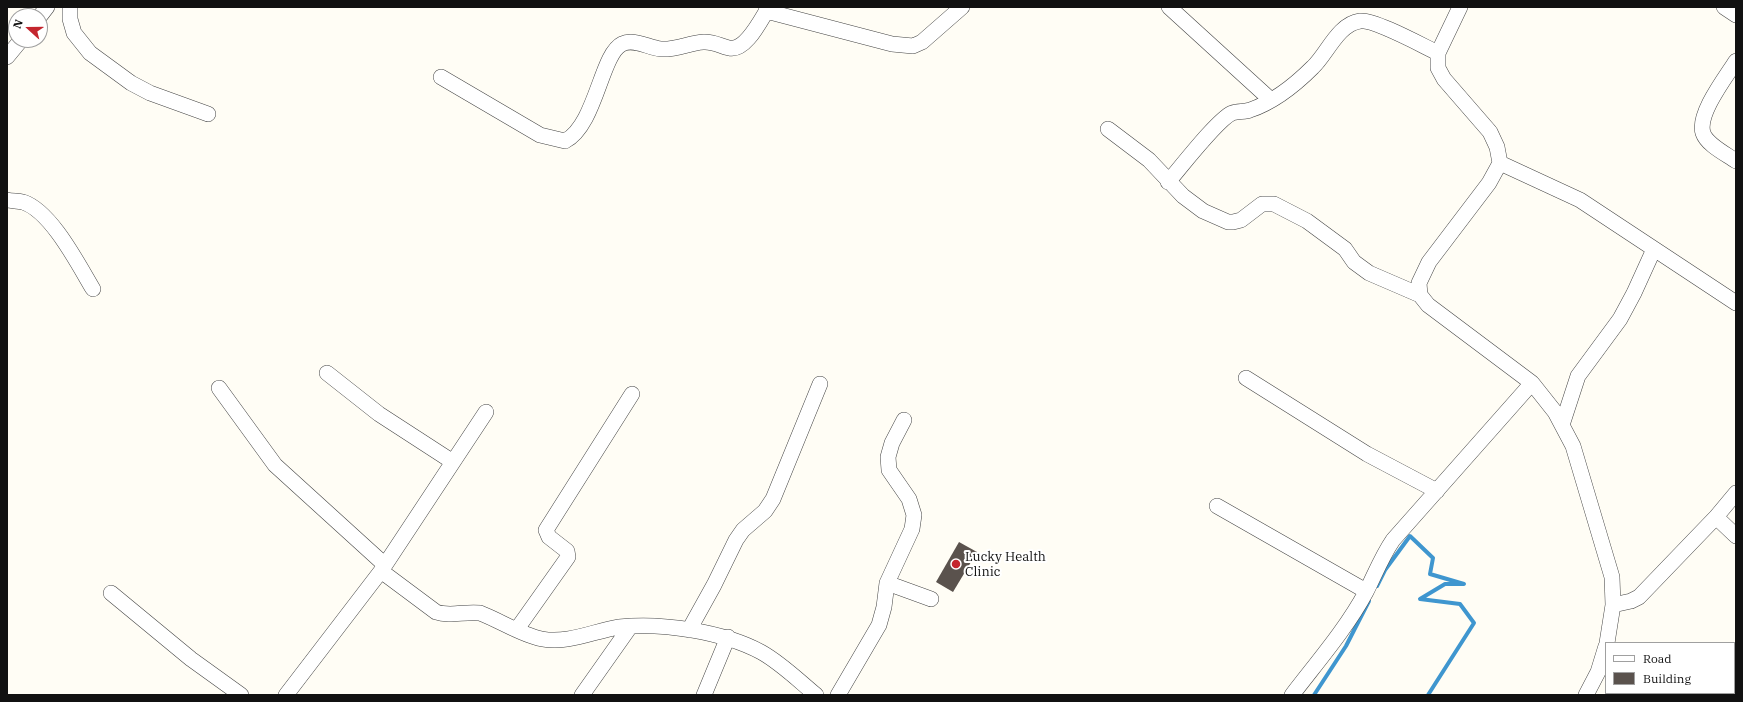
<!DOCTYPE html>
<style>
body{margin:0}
#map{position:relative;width:1743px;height:702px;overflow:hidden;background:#fffdf5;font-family:"IBM Plex Serif",serif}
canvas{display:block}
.frame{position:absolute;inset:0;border:8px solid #111;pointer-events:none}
.legend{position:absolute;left:1605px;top:642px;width:130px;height:52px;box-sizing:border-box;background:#fff;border:1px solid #a0a0a0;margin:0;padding:5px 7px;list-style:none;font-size:12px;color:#111}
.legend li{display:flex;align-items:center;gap:8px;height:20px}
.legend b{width:20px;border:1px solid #a0a0a0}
.north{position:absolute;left:8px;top:8px;width:40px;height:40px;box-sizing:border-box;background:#fff;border:1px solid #a0a0a0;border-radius:50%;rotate:291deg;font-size:11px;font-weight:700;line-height:16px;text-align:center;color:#111}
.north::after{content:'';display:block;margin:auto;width:14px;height:18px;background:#c4262e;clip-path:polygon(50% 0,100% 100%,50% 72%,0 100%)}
</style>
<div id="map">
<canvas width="1743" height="702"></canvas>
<div class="frame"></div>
<ul class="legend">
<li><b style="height:5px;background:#fff"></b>Road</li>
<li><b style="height:11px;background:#5a524d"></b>Building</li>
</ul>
<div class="north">N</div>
</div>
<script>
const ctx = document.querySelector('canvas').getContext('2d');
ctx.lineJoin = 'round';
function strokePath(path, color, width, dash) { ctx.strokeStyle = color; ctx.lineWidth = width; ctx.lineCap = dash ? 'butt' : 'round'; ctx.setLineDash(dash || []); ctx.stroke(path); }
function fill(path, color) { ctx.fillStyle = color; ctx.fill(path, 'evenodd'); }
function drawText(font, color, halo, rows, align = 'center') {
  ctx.font = font + ' "IBM Plex Serif",serif'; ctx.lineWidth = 4; ctx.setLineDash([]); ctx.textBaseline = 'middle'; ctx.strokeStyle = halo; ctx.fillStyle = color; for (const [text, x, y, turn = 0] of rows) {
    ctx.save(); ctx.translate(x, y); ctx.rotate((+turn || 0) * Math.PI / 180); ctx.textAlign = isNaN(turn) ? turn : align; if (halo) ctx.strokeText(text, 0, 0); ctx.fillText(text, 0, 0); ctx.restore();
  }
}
strokePath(new Path2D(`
 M 1377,586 L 1385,570 L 1410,536 L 1433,558 L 1430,574 L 1464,584 L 1445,584 L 1420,599 L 1460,604 L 1474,623 L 1428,695
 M 1314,695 L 1346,646 L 1369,601`), '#3f96cf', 4);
fill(new Path2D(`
 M 959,542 L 977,552 L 953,592 L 936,582 Z`), '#5a524d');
const minor = new Path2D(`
 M 70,7 L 70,19 L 74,33 L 90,53 L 131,83 L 150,93 L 208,114
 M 1169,7 L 1271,100
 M 1724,7 L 1736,15
 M 766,11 L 892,44 L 913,46 L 922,42 L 962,7
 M 40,16 L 47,7
 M 7,57 L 21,40
 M 1736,61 C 1726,77 1697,114 1703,133 C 1707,145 1726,154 1736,161
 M 441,77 L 540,135 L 565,141 C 596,125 601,54 622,44 C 634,38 649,48 661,49 C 676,50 689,43 703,42 C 713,41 720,46 729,48 C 746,52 761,19 769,7
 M 1108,129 L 1149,160 L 1183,196 L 1203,211 L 1228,222 L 1233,222 L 1241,220 L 1262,204 L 1274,204 L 1307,221 L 1345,249 L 1354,262 L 1369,273 L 1420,295
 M 1500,163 L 1580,200 L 1736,303
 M 1168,182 C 1181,167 1217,120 1232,113 C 1238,111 1245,112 1250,110 C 1274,102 1296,84 1313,67 C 1327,54 1338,24 1360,21 C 1374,19 1423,46 1438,53
 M 7,200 C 12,201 18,201 23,202 C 51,211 78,264 93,289
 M 327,373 L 379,414 L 453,462
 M 1246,378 L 1367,454 L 1437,491
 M 1532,383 L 1555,412 L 1573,446 L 1612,577 L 1613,605 L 1607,643
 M 219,388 L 275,465 L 385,565
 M 1562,425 L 1578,376 L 1620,319 L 1634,293 L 1654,249
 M 1217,506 L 1366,591
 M 1716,517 L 1736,493
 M 381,571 L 436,612 C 450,617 465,611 480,613 C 501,621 521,635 542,639 C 568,644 594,631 619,627 C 662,622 724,632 761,652 C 781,663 799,681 816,695
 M 887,583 L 931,599
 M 111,593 L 191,659 L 241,695
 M 1613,605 L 1631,601 L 1639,597 L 1716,517 L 1736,536
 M 517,629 L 568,557 L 567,551 L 549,537 L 546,530 L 632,394
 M 689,630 L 714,585 L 736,540 L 743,530 L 765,511 L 773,499 L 820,384
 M 286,695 L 381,571 L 486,412
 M 582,695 L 630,627
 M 704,695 L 728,637
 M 838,695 L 879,625 L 884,607 L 887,583 L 912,529 L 914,515 L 909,499 L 889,470 L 888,457 L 892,443 L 904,420
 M 1292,695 C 1318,661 1346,629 1366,592 C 1375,574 1382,556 1393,540 L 1532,383 L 1428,305 L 1420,295 L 1419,283 L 1429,262 L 1489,183 L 1500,163 L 1497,147 L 1490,132 L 1444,79 L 1438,68 L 1438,53 L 1460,7
 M 1586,695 L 1598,672 L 1606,646`);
strokePath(minor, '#444', 16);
strokePath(minor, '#fff', 15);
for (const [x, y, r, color] of [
 [956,564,5,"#c4262e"]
]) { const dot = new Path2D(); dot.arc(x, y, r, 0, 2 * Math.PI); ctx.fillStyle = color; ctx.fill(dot); strokePath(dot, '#fff', 1.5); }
drawText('13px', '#111', '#fff', [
 ["Lucky Health",965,557],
 ["Clinic",965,572]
], 'left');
</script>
